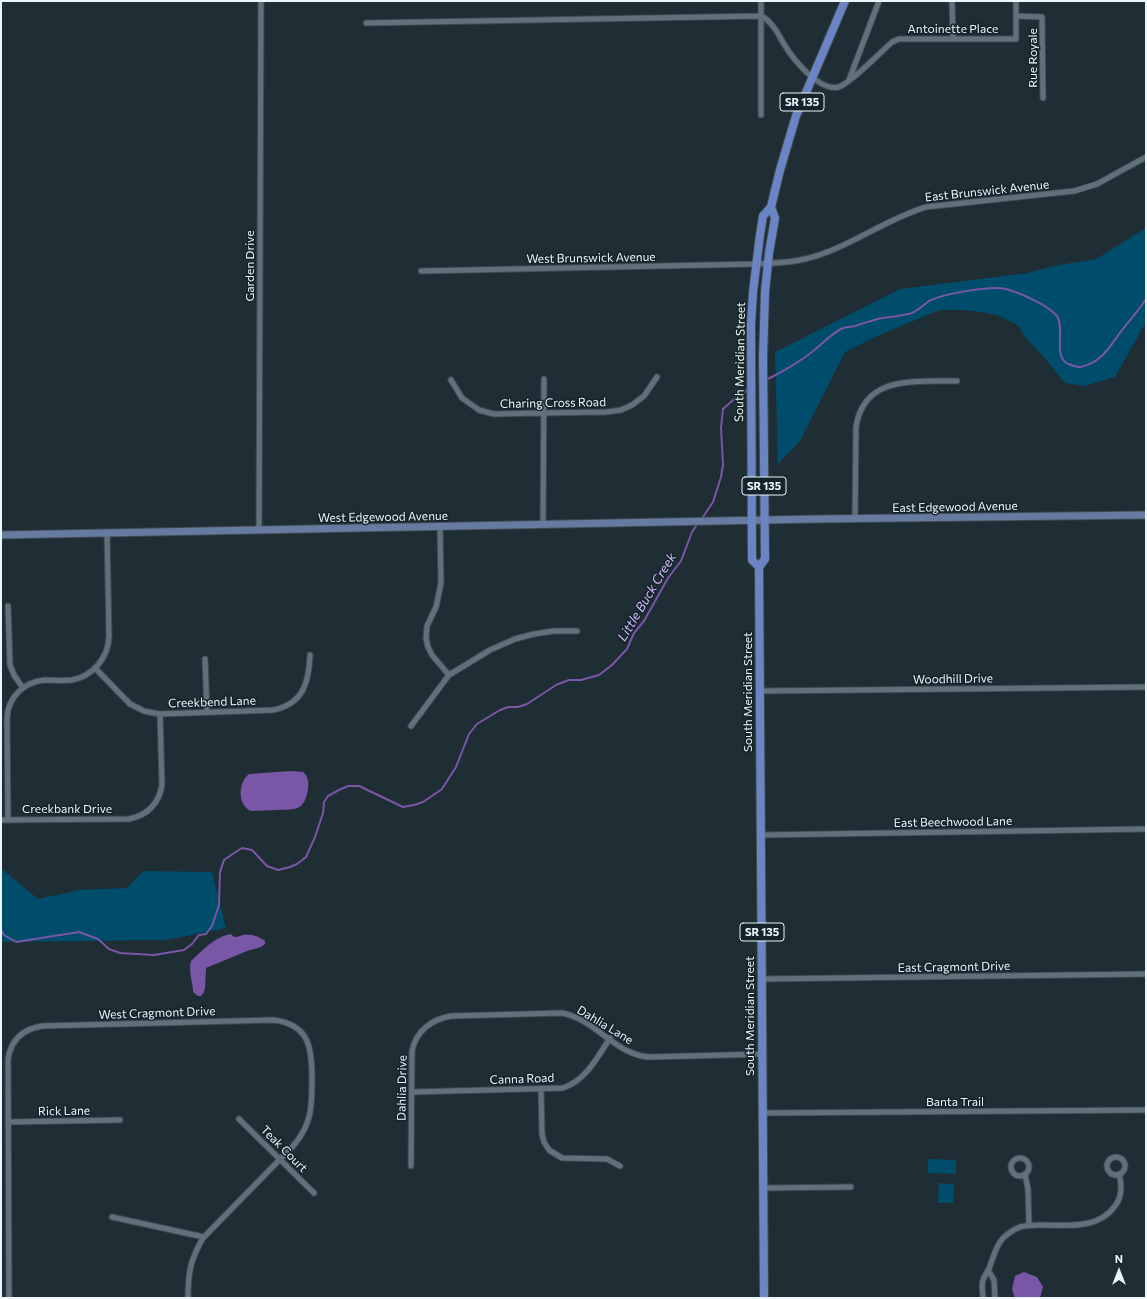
<!DOCTYPE html>
<style>
body{margin:0}
#map{position:relative;width:1147px;height:1299px;overflow:hidden;background:#1f2d35;font-family:Commissioner,sans-serif}
canvas{display:block}
.frame{position:absolute;inset:0;border:2px solid #edf6fc;pointer-events:none}
.north{position:absolute;left:1099px;top:1251px;width:40px;height:40px;-webkit-text-stroke:3px #15232b;paint-order:stroke;rotate:0deg;font-size:11px;font-weight:700;line-height:16px;text-align:center;color:#edf6fc}
.north::after{content:'';display:block;margin:auto;width:14px;height:18px;background:#edf6fc;clip-path:polygon(50% 0,100% 100%,50% 72%,0 100%)}
</style>
<div id="map">
<canvas width="1147" height="1299"></canvas>
<div class="frame"></div>
<div class="north">N</div>
</div>
<script>
const ctx = document.querySelector('canvas').getContext('2d');
ctx.lineJoin = 'round';
function fill(path, color) { ctx.fillStyle = color; ctx.fill(path, 'evenodd'); }
function strokePath(path, color, width, dash) { ctx.strokeStyle = color; ctx.lineWidth = width; ctx.lineCap = dash ? 'butt' : 'round'; ctx.setLineDash(dash || []); ctx.stroke(path); }
function drawText(font, color, halo, rows, align = 'center') {
  ctx.font = font + ' Commissioner,sans-serif'; ctx.lineWidth = 3; ctx.setLineDash([]); ctx.textBaseline = 'middle'; ctx.strokeStyle = halo; ctx.fillStyle = color; for (const [text, x, y, turn = 0] of rows) {
    ctx.save(); ctx.translate(x, y); ctx.rotate((+turn || 0) * Math.PI / 180); ctx.textAlign = isNaN(turn) ? turn : align; if (halo) ctx.strokeText(text, 0, 0); ctx.fillText(text, 0, 0); ctx.restore();
  }
}
fill(new Path2D(`
 M 1146,228 L 1146,322 L 1115,377 L 1084,386 L 1065,383 L 1042,355 L 1024,336 L 1019,326 L 1000,316 L 981,312 L 963,310 L 940,310 L 877,336 L 845,352 L 800,441 L 778,464 L 775,352 L 900,289 L 1027,273 L 1059,265 L 1096,259 Z
 M 1,870 L 3,870 L 38,899 L 80,890 L 127,888 L 143,871 L 212,872 L 226,928 L 166,940 L 1,942 Z
 M 928,1159 L 956,1160 L 956,1174 L 928,1173 Z
 M 939,1183 L 954,1184 L 953,1203 L 938,1203 Z`), '#004c6b');
fill(new Path2D(`
 M 291,771 L 303,772 C 308,776 309,782 308,789 C 304,812 296,809 277,810 C 268,810 260,811 251,811 C 237,805 238,782 249,774 Z
 M 231,934 L 234,937 C 238,937 239,936 243,935 C 249,933 261,937 265,941 L 265,944 L 261,947 L 247,951 L 206,968 L 205,988 L 204,992 L 201,996 L 198,996 L 193,992 C 193,982 188,971 191,961 C 203,950 214,937 231,934 Z
 M 1024,1272 L 1037,1277 L 1043,1287 L 1040,1298 L 1015,1298 L 1012,1289 L 1015,1276 Z`), '#7a57a6');
strokePath(new Path2D(`
 M 766,380 C 782,372 798,363 812,352 C 822,344 830,335 841,329 C 845,327 851,327 855,326 C 864,323 873,320 882,318 C 891,317 902,316 912,313 C 919,310 923,305 929,301 C 943,294 991,285 1006,289 C 1020,293 1048,305 1057,316 C 1066,330 1051,360 1071,365 C 1074,366 1077,367 1080,367 C 1102,363 1110,346 1122,330 C 1130,320 1139,310 1146,299
 M 701,520 L 713,502 L 721,477 L 723,465 L 721,428 L 723,409 L 740,394 L 750,389
 M 1,930 L 4,935 L 16,942 L 79,932 L 98,939 L 109,949 L 120,953 L 154,955 L 184,950 L 192,944 L 199,935 L 206,934 L 212,926 L 219,905 L 220,872 L 224,860 L 234,853 L 242,848 L 252,850 L 267,866 L 278,870 L 290,867 L 297,864 L 306,857 L 315,837 L 323,813 L 324,802 L 328,796 L 339,790 L 348,786 L 359,786 L 403,807 L 414,805 L 423,802 L 442,789 L 456,767 L 469,734 L 477,724 L 500,710 L 508,707 L 518,707 L 527,704 L 556,685 L 569,680 L 581,680 L 599,675 L 612,665 L 627,649 L 634,633 L 644,621 L 668,578 L 681,561 L 692,532 L 698,523`), '#7a57a6', 2);
const street = new Path2D(`
 M 952,1 L 953,39
 M 1016,16 L 1042,17 L 1043,98
 M 366,23 L 761,16 C 772,21 778,34 784,44 C 793,59 819,92 839,87 C 851,83 881,52 892,42 L 899,39 L 1016,39 L 1016,1
 M 849,80 L 879,1
 M 761,115 L 761,1
 M 421,271 L 756,264 C 772,263 789,263 805,259 C 848,249 883,220 926,207 L 1074,191 L 1097,184 L 1146,157
 M 451,380 L 462,398 L 479,410 L 494,414 L 543,413 L 606,412 L 621,410 L 632,405 L 644,396 L 657,377
 M 855,519 L 856,427 C 864,374 917,382 957,381
 M 543,525 L 544,379
 M 440,527 L 441,583 L 436,607 L 427,626 L 426,638 L 428,647 L 432,655 L 449,675
 M 259,530 L 261,1
 M 8,606 L 10,665 L 14,675 L 23,688
 M 205,659 L 207,712
 M 95,668 L 130,704 L 144,711 L 159,714 L 273,710 C 303,704 309,683 310,655
 M 760,691 L 1146,687
 M 411,726 L 449,675 L 490,650 L 515,639 L 534,634 L 554,631 L 577,631
 M 1,820 L 129,819 C 148,815 159,803 162,785 L 160,714
 M 8,820 L 7,718 C 8,697 24,682 44,680 C 53,680 63,681 72,680 C 93,676 108,658 109,637 L 107,533
 M 761,835 L 1146,829
 M 762,979 L 1146,974
 M 541,1089 L 542,1134 L 544,1142 L 549,1150 L 562,1158 L 607,1159 L 620,1166
 M 412,1092 L 563,1088 C 586,1080 597,1058 610,1038
 M 763,1113 L 1146,1110
 M 239,1119 L 314,1193
 M 8,1122 L 120,1120
 M1107 1166a9 9 0 1 1 18 0a9 9 0 1 1-18 0Z
 M1011 1167a9 9 0 1 1 18 0a9 9 0 1 1-18 0Z
 M 411,1166 L 412,1051 C 416,1031 432,1019 451,1016 L 562,1013 C 596,1019 617,1057 651,1057 L 763,1054
 M 1025,1174 L 1028,1189 L 1029,1225
 M 763,1188 L 851,1187
 M 112,1217 L 204,1237
 M 988,1270 L 994,1280 L 995,1298
 M 9,1298 L 8,1059 C 11,1039 24,1029 42,1026 L 273,1020 C 310,1024 312,1049 312,1079 C 312,1105 312,1124 294,1145 L 203,1238 C 190,1260 188,1274 188,1298
 M 983,1298 C 983,1293 981,1285 983,1280 C 984,1276 987,1273 989,1269 C 996,1249 998,1236 1020,1227 C 1027,1225 1034,1225 1041,1225 C 1067,1225 1098,1230 1115,1206 C 1122,1197 1122,1185 1119,1174`);
const secondary = new Path2D(`
 M 1,535 L 817,519 L 1146,515`);
const primary = new Path2D(`
 M 759,567 L 752,560 L 751,324 L 753,292 L 760,235 L 763,216 L 771,207 L 780,170 L 796,116 L 845,1
 M 764,1298 L 759,567 L 765,559 L 763,358 L 765,292 L 769,253 L 775,218 L 771,207`);
strokePath(street, '#3f4b53', 7);
strokePath(secondary, '#3f4b53', 9);
strokePath(primary, '#3f4b53', 10);
strokePath(street, '#61717b', 5);
strokePath(secondary, '#667b9f', 7);
strokePath(primary, '#6b85c4', 8);
for (const [x, y, w] of [
 [802,102,44],
 [764,486,44],
 [762,932,44]
]) { const box = new Path2D(); box.roundRect(x - w / 2, y - 9, w, 18, 3); ctx.fillStyle = '#15232b'; ctx.fill(box); strokePath(box, '#edf6fc', 1); }
drawText('bold 11px', '#edf6fc', null, [
 ["SR 135",802,102],
 ["SR 135",764,486],
 ["SR 135",762,932]
]);
drawText('12px', '#edf6fc', '#15232b', [
 ["Antoinette Place",953,29],
 ["Rue Royale",1033,58,-90],
 ["East Brunswick Avenue",987,191,-6],
 ["West Brunswick Avenue",591,258,-1],
 ["Garden Drive",250,266,-90],
 ["South Meridian Street",740,362,-89],
 ["Charing Cross Road",553,403,-1],
 ["East Edgewood Avenue",955,507,-1],
 ["West Edgewood Avenue",383,517,-1],
 ["Woodhill Drive",953,679,-1],
 ["South Meridian Street",748,692,-90],
 ["Creekbend Lane",212,702,-2],
 ["Creekbank Drive",67,809],
 ["East Beechwood Lane",953,822,-1],
 ["East Cragmont Drive",954,967,-1],
 ["West Cragmont Drive",157,1013,-2],
 ["South Meridian Street",750,1016,-90],
 ["Dahlia Lane",605,1025,31],
 ["Canna Road",522,1079,-2],
 ["Dahlia Drive",402,1088,-89],
 ["Banta Trail",955,1102],
 ["Rick Lane",64,1111,-1],
 ["Teak Court",284,1149,45]
]);
drawText('italic 13px', '#d4bafb', '#15232b', [
 ["Little Buck Creek",647,597,-59]
]);
</script>
